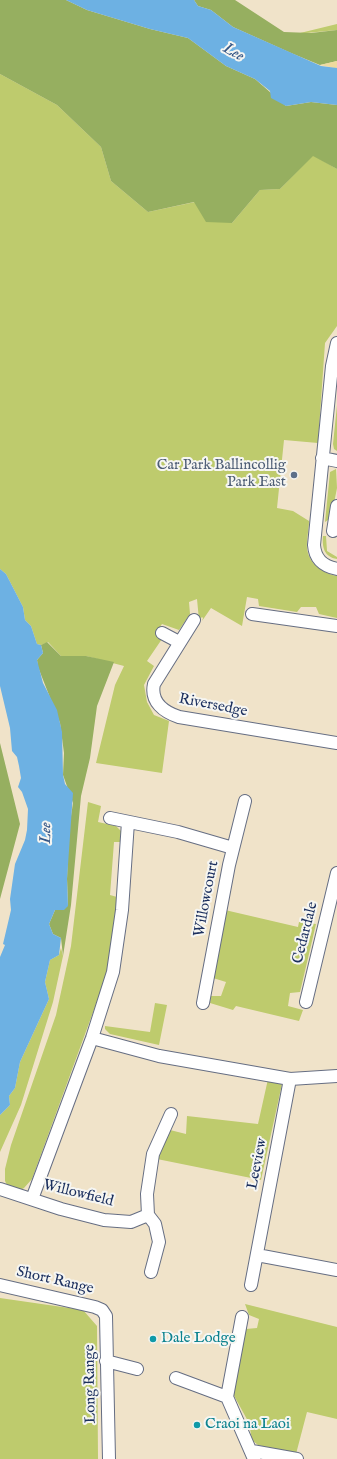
<!DOCTYPE html>
<style>
body{margin:0}
canvas{display:block;background:#f0e3c9}
</style>
<canvas width="337" height="1459"></canvas>
<script>
const ctx = document.querySelector('canvas').getContext('2d');
ctx.lineJoin = 'round';
function fill(path, color) { ctx.fillStyle = color; ctx.fill(path, 'evenodd'); }
function strokePath(path, color, width, dash) { ctx.strokeStyle = color; ctx.lineWidth = width; ctx.lineCap = dash ? 'butt' : 'round'; ctx.setLineDash(dash || []); ctx.stroke(path); }
function drawText(font, color, halo, rows, align = 'center') {
  ctx.font = font + ' "IM FELL English",serif'; ctx.lineWidth = 4; ctx.setLineDash([]); ctx.textBaseline = 'middle'; ctx.strokeStyle = halo; ctx.fillStyle = color; for (const [text, x, y, turn = 0] of rows) {
    ctx.save(); ctx.translate(x, y); ctx.rotate((+turn || 0) * Math.PI / 180); ctx.textAlign = isNaN(turn) ? turn : align; if (halo) ctx.strokeText(text, 0, 0); ctx.fillText(text, 0, 0); ctx.restore();
  }
}
fill(new Path2D(`
 M 337,24 L 337,30 L 296,34 Z
 M 0,74 L 57,105 L 101,147 L 111,181 L 148,212 L 195,202 L 232,223 L 260,190 L 280,189 L 313,155 L 337,169 L 337,326 L 325,343 L 318,443 L 284,440 L 277,508 L 293,511 L 309,521 C 309,530 305,545 308,553 C 311,565 325,574 337,576 L 337,618 L 319,614 L 316,607 L 301,607 L 297,612 L 259,606 L 258,599 L 247,597 L 242,626 L 211,608 L 202,621 L 203,618 L 202,617 L 199,620 L 197,599 L 189,602 L 190,614 L 179,630 L 162,624 L 155,634 L 162,639 L 147,661 L 154,666 L 144,685 L 147,702 L 154,715 L 169,721 L 162,773 L 96,763 L 115,685 L 124,666 L 86,656 L 61,656 L 48,642 L 41,645 L 37,644 L 31,626 L 25,620 L 23,607 L 6,574 L 0,569 Z
 M 337,405 L 337,451 L 334,449 L 333,444 Z
 M 336,469 L 337,488 L 331,518 L 325,522 L 330,472 Z
 M 323,536 L 326,536 L 327,551 L 337,557 L 337,559 C 324,557 322,547 323,536 Z
 M 88,802 L 101,806 L 98,822 L 116,826 L 121,831 L 120,842 L 114,842 L 110,895 L 117,897 L 107,974 L 32,1179 L 24,1188 L 17,1192 L 9,1189 L 5,1181 L 5,1169 L 11,1145 L 56,1015 L 71,946 Z
 M 225,910 L 298,927 L 299,922 L 316,924 L 300,992 L 290,993 L 288,1006 L 303,1010 L 299,1021 L 236,1006 L 233,1010 L 210,1003 L 211,996 L 221,996 L 226,982 L 213,978 Z
 M 61,948 L 63,956 L 53,1002 L 21,1105 L 0,1152 L 0,1115 L 10,1105 L 9,1096 L 15,1088 L 20,1062 L 49,999 L 45,982 L 50,960 L 59,955 Z
 M 155,1003 L 167,1005 L 159,1045 L 110,1034 L 105,1029 L 105,1026 L 150,1032 Z
 M 268,1079 L 282,1084 L 261,1180 L 157,1159 L 166,1129 L 186,1134 L 187,1116 L 258,1124 Z
 M 0,1298 L 83,1310 L 97,1326 L 98,1459 L 0,1459 Z
 M 245,1304 L 337,1327 L 337,1419 L 307,1412 L 296,1454 L 258,1445 L 252,1440 L 249,1423 L 232,1392 L 246,1329 L 257,1328 L 259,1319 L 249,1315 Z`), '#becb6d');
fill(new Path2D(`
 M 0,0 L 66,0 L 87,10 L 150,29 L 188,38 L 226,66 L 255,79 L 286,106 L 311,102 L 337,105 L 337,169 L 313,156 L 280,189 L 260,190 L 232,223 L 206,222 L 194,202 L 148,212 L 111,181 L 101,147 L 57,105 L 0,74 Z
 M 194,0 L 235,0 L 284,32 L 311,33 L 337,30 L 337,61 L 320,65 L 291,53 L 233,27 L 211,10 L 198,6 Z
 M 47,642 L 61,656 L 86,656 L 114,662 L 97,706 L 90,758 L 81,796 L 71,905 L 63,956 L 61,938 L 53,934 L 49,924 L 55,910 L 68,905 L 67,879 L 69,829 L 73,803 L 63,775 L 64,753 L 60,723 L 38,667 L 37,660 L 43,653 L 41,645 Z
 M 0,743 L 20,824 L 0,899 Z`), '#96af60');
fill(new Path2D(`
 M 337,61 L 337,68 L 335,68 L 320,65 Z`), '#eeda9e');
fill(new Path2D(`
 M 66,0 L 194,0 L 198,6 L 211,10 L 233,27 L 321,66 L 337,68 L 337,105 L 311,102 L 286,106 L 271,98 L 270,91 L 255,79 L 226,66 L 188,38 L 150,29 L 87,10 Z
 M 0,569 L 6,574 L 23,607 L 25,620 L 31,626 L 37,644 L 41,645 L 43,653 L 37,660 L 43,683 L 57,710 L 62,732 L 63,775 L 65,784 L 73,793 L 67,879 L 68,906 L 64,910 L 55,910 L 49,924 L 53,934 L 61,938 L 59,955 L 50,960 L 45,982 L 49,999 L 20,1062 L 15,1088 L 9,1096 L 10,1105 L 0,1115 L 0,957 L 5,945 L 3,944 L 11,910 L 10,899 L 15,864 L 25,840 L 27,830 L 28,809 L 22,792 L 18,787 L 21,778 L 19,766 L 17,757 L 12,751 L 10,728 L 0,686 Z`), '#6db1e3');
const minor = new Path2D(`
 M 337,343 L 332,366 L 314,545 C 315,559 323,566 337,569
 M 322,458 L 337,461
 M 333,531 L 337,506
 M 252,614 L 337,626
 M 194,620 L 154,684 C 150,702 164,712 179,717 L 337,743
 M 162,633 L 179,642
 M 110,818 L 178,832 L 233,848
 M 306,1002 L 337,873
 M 203,1003 L 229,865 L 245,801
 M 92,1038 L 159,1056 L 290,1079 L 337,1076
 M 0,1189 L 61,1209 L 104,1220 L 131,1222 L 148,1215
 M 32,1199 L 92,1038 L 113,972 L 122,910 L 128,822
 M 257,1255 L 337,1270
 M 151,1272 L 159,1242 L 155,1224 L 148,1215 L 147,1194 L 153,1154 L 171,1114
 M 0,1285 L 95,1307 L 102,1310 L 106,1316 L 109,1459
 M 251,1285 L 290,1079
 M 106,1361 L 137,1369
 M 176,1378 L 227,1397 L 254,1459
 M 227,1397 L 242,1317
 M 252,1451 L 297,1459`);
strokePath(minor, '#666e83', 14);
strokePath(minor, '#fff', 12);
for (const [x, y, r, color] of [
 [294,475,4,"#5c6f8a"],
 [153,1339,4,"#0f9aa8"],
 [197,1425,4,"#0f9aa8"]
]) { const dot = new Path2D(); dot.arc(x, y, r, 0, 2 * Math.PI); ctx.fillStyle = color; ctx.fill(dot); strokePath(dot, '#f6f6f2', 1.5); }
drawText('15px', '#4e5e75', '#f6f6f2', [
 ["Car Park Ballincollig",286,466],
 ["Park East",286,483]
], 'right');
drawText('15px', '#1b2f5e', '#f6f6f2', [
 ["Riversedge",213,706,11],
 ["Willowcourt",207,899,-79],
 ["Cedardale",306,933,-76],
 ["Leeview",258,1164,-79],
 ["Willowfield",78,1194,14],
 ["Short Range",55,1281,13],
 ["Long Range",91,1384,-91]
]);
drawText('15px', '#0d838f', '#f6f6f2', [
 ["Dale Lodge",161,1339],
 ["Craoi na Laoi",205,1425]
], 'left');
drawText('italic 16px', '#345686', '#f6f6f2', [
 ["Lee",233,53,29],
 ["Lee",47,833,-89]
]);
</script>
